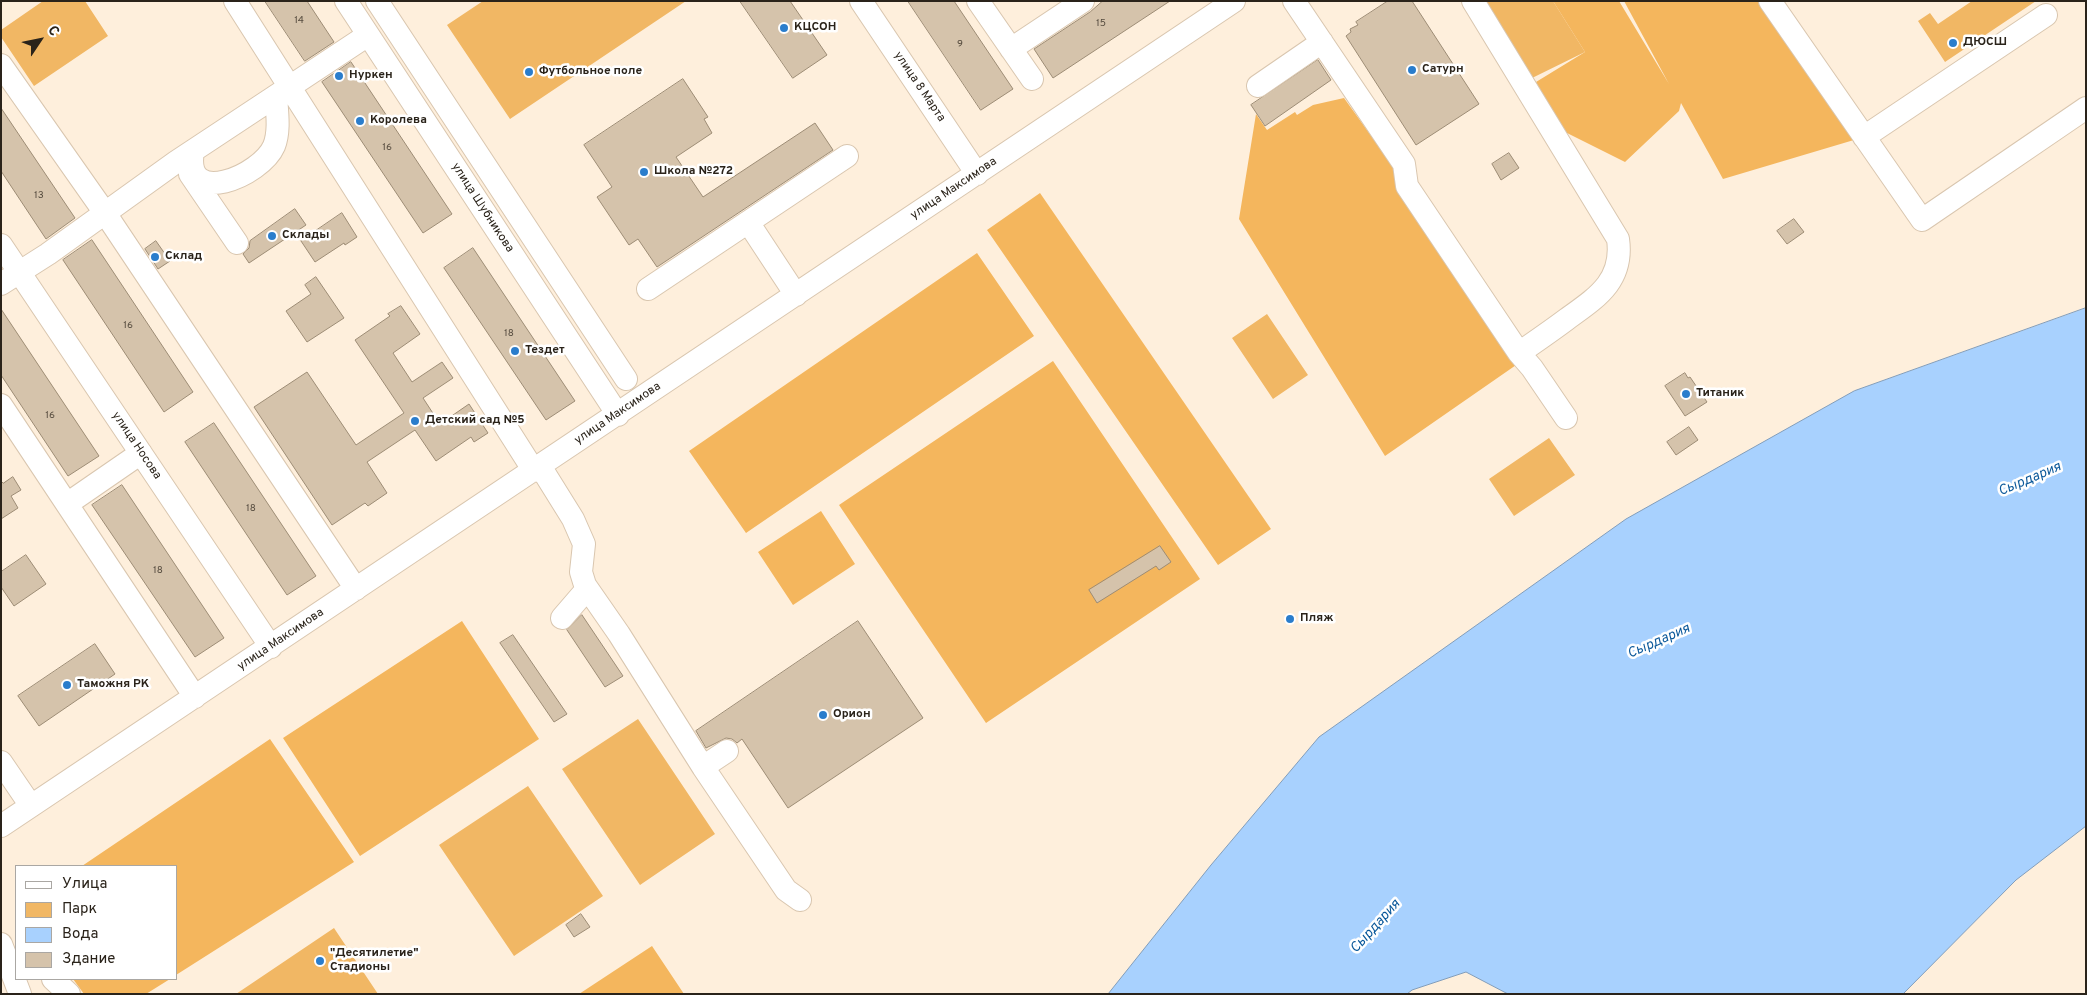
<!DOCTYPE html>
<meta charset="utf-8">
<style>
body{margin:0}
#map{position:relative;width:2087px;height:995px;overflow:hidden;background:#feefdc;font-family:Overpass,sans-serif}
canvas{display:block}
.frame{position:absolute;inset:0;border:2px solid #2a231a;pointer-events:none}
.legend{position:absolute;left:15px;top:865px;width:162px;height:115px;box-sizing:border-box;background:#fff;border:1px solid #aaa7a3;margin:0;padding:6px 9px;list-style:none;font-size:15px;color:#2a231a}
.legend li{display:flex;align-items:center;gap:10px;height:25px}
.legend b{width:25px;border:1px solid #aaa7a3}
.north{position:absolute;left:15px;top:15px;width:50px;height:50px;-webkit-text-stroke:4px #fff;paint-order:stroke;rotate:56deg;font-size:14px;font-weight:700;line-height:20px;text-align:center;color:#2a231a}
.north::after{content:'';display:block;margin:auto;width:18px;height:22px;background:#2a231a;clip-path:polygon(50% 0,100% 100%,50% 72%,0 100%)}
</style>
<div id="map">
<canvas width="2087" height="995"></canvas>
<div class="frame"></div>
<ul class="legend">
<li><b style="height:6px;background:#fff"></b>Улица</li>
<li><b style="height:14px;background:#f1b764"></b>Парк</li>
<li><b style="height:14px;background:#a8d1fe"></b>Вода</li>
<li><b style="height:14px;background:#d5c3ab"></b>Здание</li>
</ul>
<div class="north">С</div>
</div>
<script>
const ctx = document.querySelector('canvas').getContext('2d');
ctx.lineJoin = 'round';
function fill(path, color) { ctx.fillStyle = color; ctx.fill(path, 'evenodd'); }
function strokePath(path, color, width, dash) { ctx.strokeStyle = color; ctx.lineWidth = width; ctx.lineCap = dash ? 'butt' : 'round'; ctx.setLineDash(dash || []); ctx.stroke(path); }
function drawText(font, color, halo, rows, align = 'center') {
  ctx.font = font + ' Overpass,sans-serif'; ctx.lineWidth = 5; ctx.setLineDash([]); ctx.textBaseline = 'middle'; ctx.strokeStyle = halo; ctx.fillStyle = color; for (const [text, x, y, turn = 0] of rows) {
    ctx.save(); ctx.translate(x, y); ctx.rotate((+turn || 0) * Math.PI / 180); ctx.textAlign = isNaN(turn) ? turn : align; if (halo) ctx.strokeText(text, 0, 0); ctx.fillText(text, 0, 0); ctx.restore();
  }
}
fill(new Path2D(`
 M 43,1 L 85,1 L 108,36 L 34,86 L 1,37 L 1,30 Z
 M 483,1 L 686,1 L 510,119 L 447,25 Z
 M 1476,1 L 1553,1 L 1585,52 L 1528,80 Z
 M 1972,1 L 2036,1 L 1945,62 L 1918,21 L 1930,13 L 1938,24 Z
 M 1267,314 L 1308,375 L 1273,399 L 1232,338 Z
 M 1549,438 L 1575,475 L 1514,516 L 1489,479 Z
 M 638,719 L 715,834 L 640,885 L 562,769 Z
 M 528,786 L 603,896 L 514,956 L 439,845 Z
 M 334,928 L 378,994 L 236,994 Z`), '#f1b764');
fill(new Path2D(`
 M 1553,1 L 1619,1 L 1669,84 L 1624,1 L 1770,1 L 1864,137 L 1723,179 L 1681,103 L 1679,111 L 1625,162 L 1563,131 L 1536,82 L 1585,52 Z
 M 1344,98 L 1395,169 L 1519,363 L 1385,456 L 1239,219 L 1256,114 L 1267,130 L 1295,112 L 1297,115 L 1313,105 Z
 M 1040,193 L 1271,529 L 1218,565 L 987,230 Z
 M 977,253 L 1034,336 L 746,533 L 689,451 Z
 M 1053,361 L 1200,579 L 986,723 L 839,505 Z
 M 821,511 L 855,564 L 793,605 L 758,552 Z
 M 462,621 L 539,739 L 360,856 L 283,738 Z
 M 270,739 L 354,862 L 176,975 L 176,866 L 82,866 Z
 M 652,946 L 684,994 L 579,994 Z
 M 73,979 L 170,979 L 146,994 L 84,994 Z`), '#f4b65d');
const water = new Path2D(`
 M 2086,308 L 2086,826 L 2016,880 L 1903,994 L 1508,994 L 1466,972 L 1412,990 L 1407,994 L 1108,994 L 1211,865 L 1319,737 L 1626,519 L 1854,391 Z`);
fill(water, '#a8d1fe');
strokePath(water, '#829dba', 1);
const building = new Path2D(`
 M 265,1 L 307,1 L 334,42 L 305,61 Z
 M 740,1 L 790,1 L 827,55 L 793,78 Z
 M 908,1 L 954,1 L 1013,89 L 981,110 Z
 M 1103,1 L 1170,1 L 1053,78 L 1034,49 L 1090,12 Z
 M 1388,1 L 1412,1 L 1479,104 L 1416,145 L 1346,36 L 1351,32 L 1350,29 L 1358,25 L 1356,22 Z
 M 1318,60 L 1331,80 L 1265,126 L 1251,105 Z
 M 351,62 L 452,214 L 423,233 L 322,82 Z
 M 683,79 L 708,117 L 704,119 L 712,133 L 676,157 L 703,197 L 815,123 L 833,150 L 657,267 L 638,239 L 629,245 L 597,197 L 612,187 L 584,145 Z
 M 1,108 L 75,218 L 46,239 L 1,171 Z
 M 1509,153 L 1519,168 L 1501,180 L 1492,164 Z
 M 295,209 L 306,225 L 249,263 L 243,254 L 249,248 L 250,241 Z
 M 342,213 L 357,237 L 345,245 L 344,243 L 315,262 L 301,241 Z
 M 1794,219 L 1804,232 L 1787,244 L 1777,231 Z
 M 92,240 L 193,392 L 164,412 L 63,260 Z
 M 156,241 L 170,261 L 158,269 L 145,249 Z
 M 473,248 L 575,401 L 546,420 L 444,268 Z
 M 316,277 L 344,318 L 307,342 L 286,311 L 311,294 L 305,285 Z
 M 401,306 L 420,334 L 393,353 L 412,382 L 442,362 L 453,378 L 423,398 L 440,424 L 469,404 L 488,433 L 474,442 L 471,437 L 436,461 L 415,430 L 367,462 L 387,493 L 368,506 L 365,503 L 332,525 L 254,407 L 307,372 L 356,445 L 404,413 L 355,340 L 390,316 L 388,314 Z
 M 1,309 L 99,456 L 68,476 L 1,375 Z
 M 1685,373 L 1688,378 L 1690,377 L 1707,402 L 1685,416 L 1665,386 Z
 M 214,423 L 316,576 L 287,595 L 185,442 Z
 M 1689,427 L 1698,440 L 1676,455 L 1667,442 Z
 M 13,477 L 21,490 L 11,496 L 18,508 L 1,519 L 1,481 L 3,483 Z
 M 122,485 L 224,638 L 195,657 L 92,505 Z
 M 1160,546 L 1171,562 L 1159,570 L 1156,566 L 1097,603 L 1089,590 Z
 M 26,555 L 46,584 L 14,606 L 1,587 L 1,572 Z
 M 582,615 L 623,676 L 605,687 L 567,630 Z
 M 858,621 L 923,718 L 788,808 L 742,739 L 737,743 L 732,739 L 726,738 L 706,748 L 696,731 Z
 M 513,635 L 567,714 L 554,722 L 500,643 Z
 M 95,644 L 115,674 L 39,726 L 18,696 Z
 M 581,914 L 590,927 L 574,937 L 566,925 Z`);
fill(building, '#d5c3ab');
strokePath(building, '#9d8c75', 1);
const minor = new Path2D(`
 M 235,1 L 534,471
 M 346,1 L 618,415
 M 377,1 L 626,379
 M 861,1 L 977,174
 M 978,1 L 1032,79
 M 1294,1 L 1404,164 L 1407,186 L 1519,353 L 1532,368 L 1566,418
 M 1473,1 L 1618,239 C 1624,281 1596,298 1567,319 C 1551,331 1535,342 1519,353
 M 1770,1 L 1922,220 L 2086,108
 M 1011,49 L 1083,1
 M 1,65 L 105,213 L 356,589
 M 1258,86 L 1322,42
 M 1864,137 L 2046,15
 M 193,151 C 183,209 261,176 274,146 C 280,131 277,112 276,96
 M 190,174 L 237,243
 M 748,222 L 796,295
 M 1,245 L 271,647
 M 1,284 L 48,254 L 176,162 L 368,35
 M 648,289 L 847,156
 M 1,405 L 195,697
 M 540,466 L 573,519 L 584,544 L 581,572 L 585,585 L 619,634 L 703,767 L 786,890 L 800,900
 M 67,504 L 141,453
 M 562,618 L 587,589
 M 1,762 L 31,806
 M 703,767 L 727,751
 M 1,826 L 1234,1
 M 1,944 L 20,994
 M 53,979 L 69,994`);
strokePath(minor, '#d9c6af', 24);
strokePath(minor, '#fff', 22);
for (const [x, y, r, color] of [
 [784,28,5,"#2a7dcc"],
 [1953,43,5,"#2a7dcc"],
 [1412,70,5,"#2a7dcc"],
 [529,72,5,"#2a7dcc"],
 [339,76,5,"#2a7dcc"],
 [360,121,5,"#2a7dcc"],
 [644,172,5,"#2a7dcc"],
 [272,236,5,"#2a7dcc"],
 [155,257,5,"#2a7dcc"],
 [515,351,5,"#2a7dcc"],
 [1686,394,5,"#2a7dcc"],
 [415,421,5,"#2a7dcc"],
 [1290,619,5,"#2a7dcc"],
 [67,685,5,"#2a7dcc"],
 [823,715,5,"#2a7dcc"],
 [320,961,5,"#2a7dcc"]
]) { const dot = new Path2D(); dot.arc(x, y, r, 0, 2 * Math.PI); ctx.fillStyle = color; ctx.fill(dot); strokePath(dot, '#fff', 2); }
drawText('10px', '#554b3e', null, [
 ["14",299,21],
 ["15",1101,24],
 ["9",960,45],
 ["16",387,148],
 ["13",39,196],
 ["16",128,326],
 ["18",509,334],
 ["16",50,416],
 ["18",251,509],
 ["18",158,571]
]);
drawText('bold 12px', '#2a231a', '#fff', [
 ["КЦСОН",794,28],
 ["ДЮСШ",1963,43],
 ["Сатурн",1422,70],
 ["Футбольное поле",539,72],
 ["Нуркен",349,76],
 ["Королева",370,121],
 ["Школа №272",654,172],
 ["Склады",282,236],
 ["Склад",165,257],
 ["Тездет",525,351],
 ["Титаник",1696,394],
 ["Детский сад №5",425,421],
 ["Пляж",1300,619],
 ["Таможня РК",77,685],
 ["Орион",833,715],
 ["\"Десятилетие\"",330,954],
 ["Стадионы",330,968]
], 'left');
drawText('12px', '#2a231a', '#fff', [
 ["улица 8 Марта",919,87,56],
 ["улица Максимова",954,189,-34],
 ["улица Шубникова",482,208,57],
 ["улица Максимова",618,414,-34],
 ["улица Носова",136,446,56],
 ["улица Максимова",281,640,-34]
]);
drawText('italic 14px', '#0a589a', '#fff', [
 ["Сырдария",2030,480,-23],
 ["Сырдария",1659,642,-24],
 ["Сырдария",1376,927,-48]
]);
</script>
